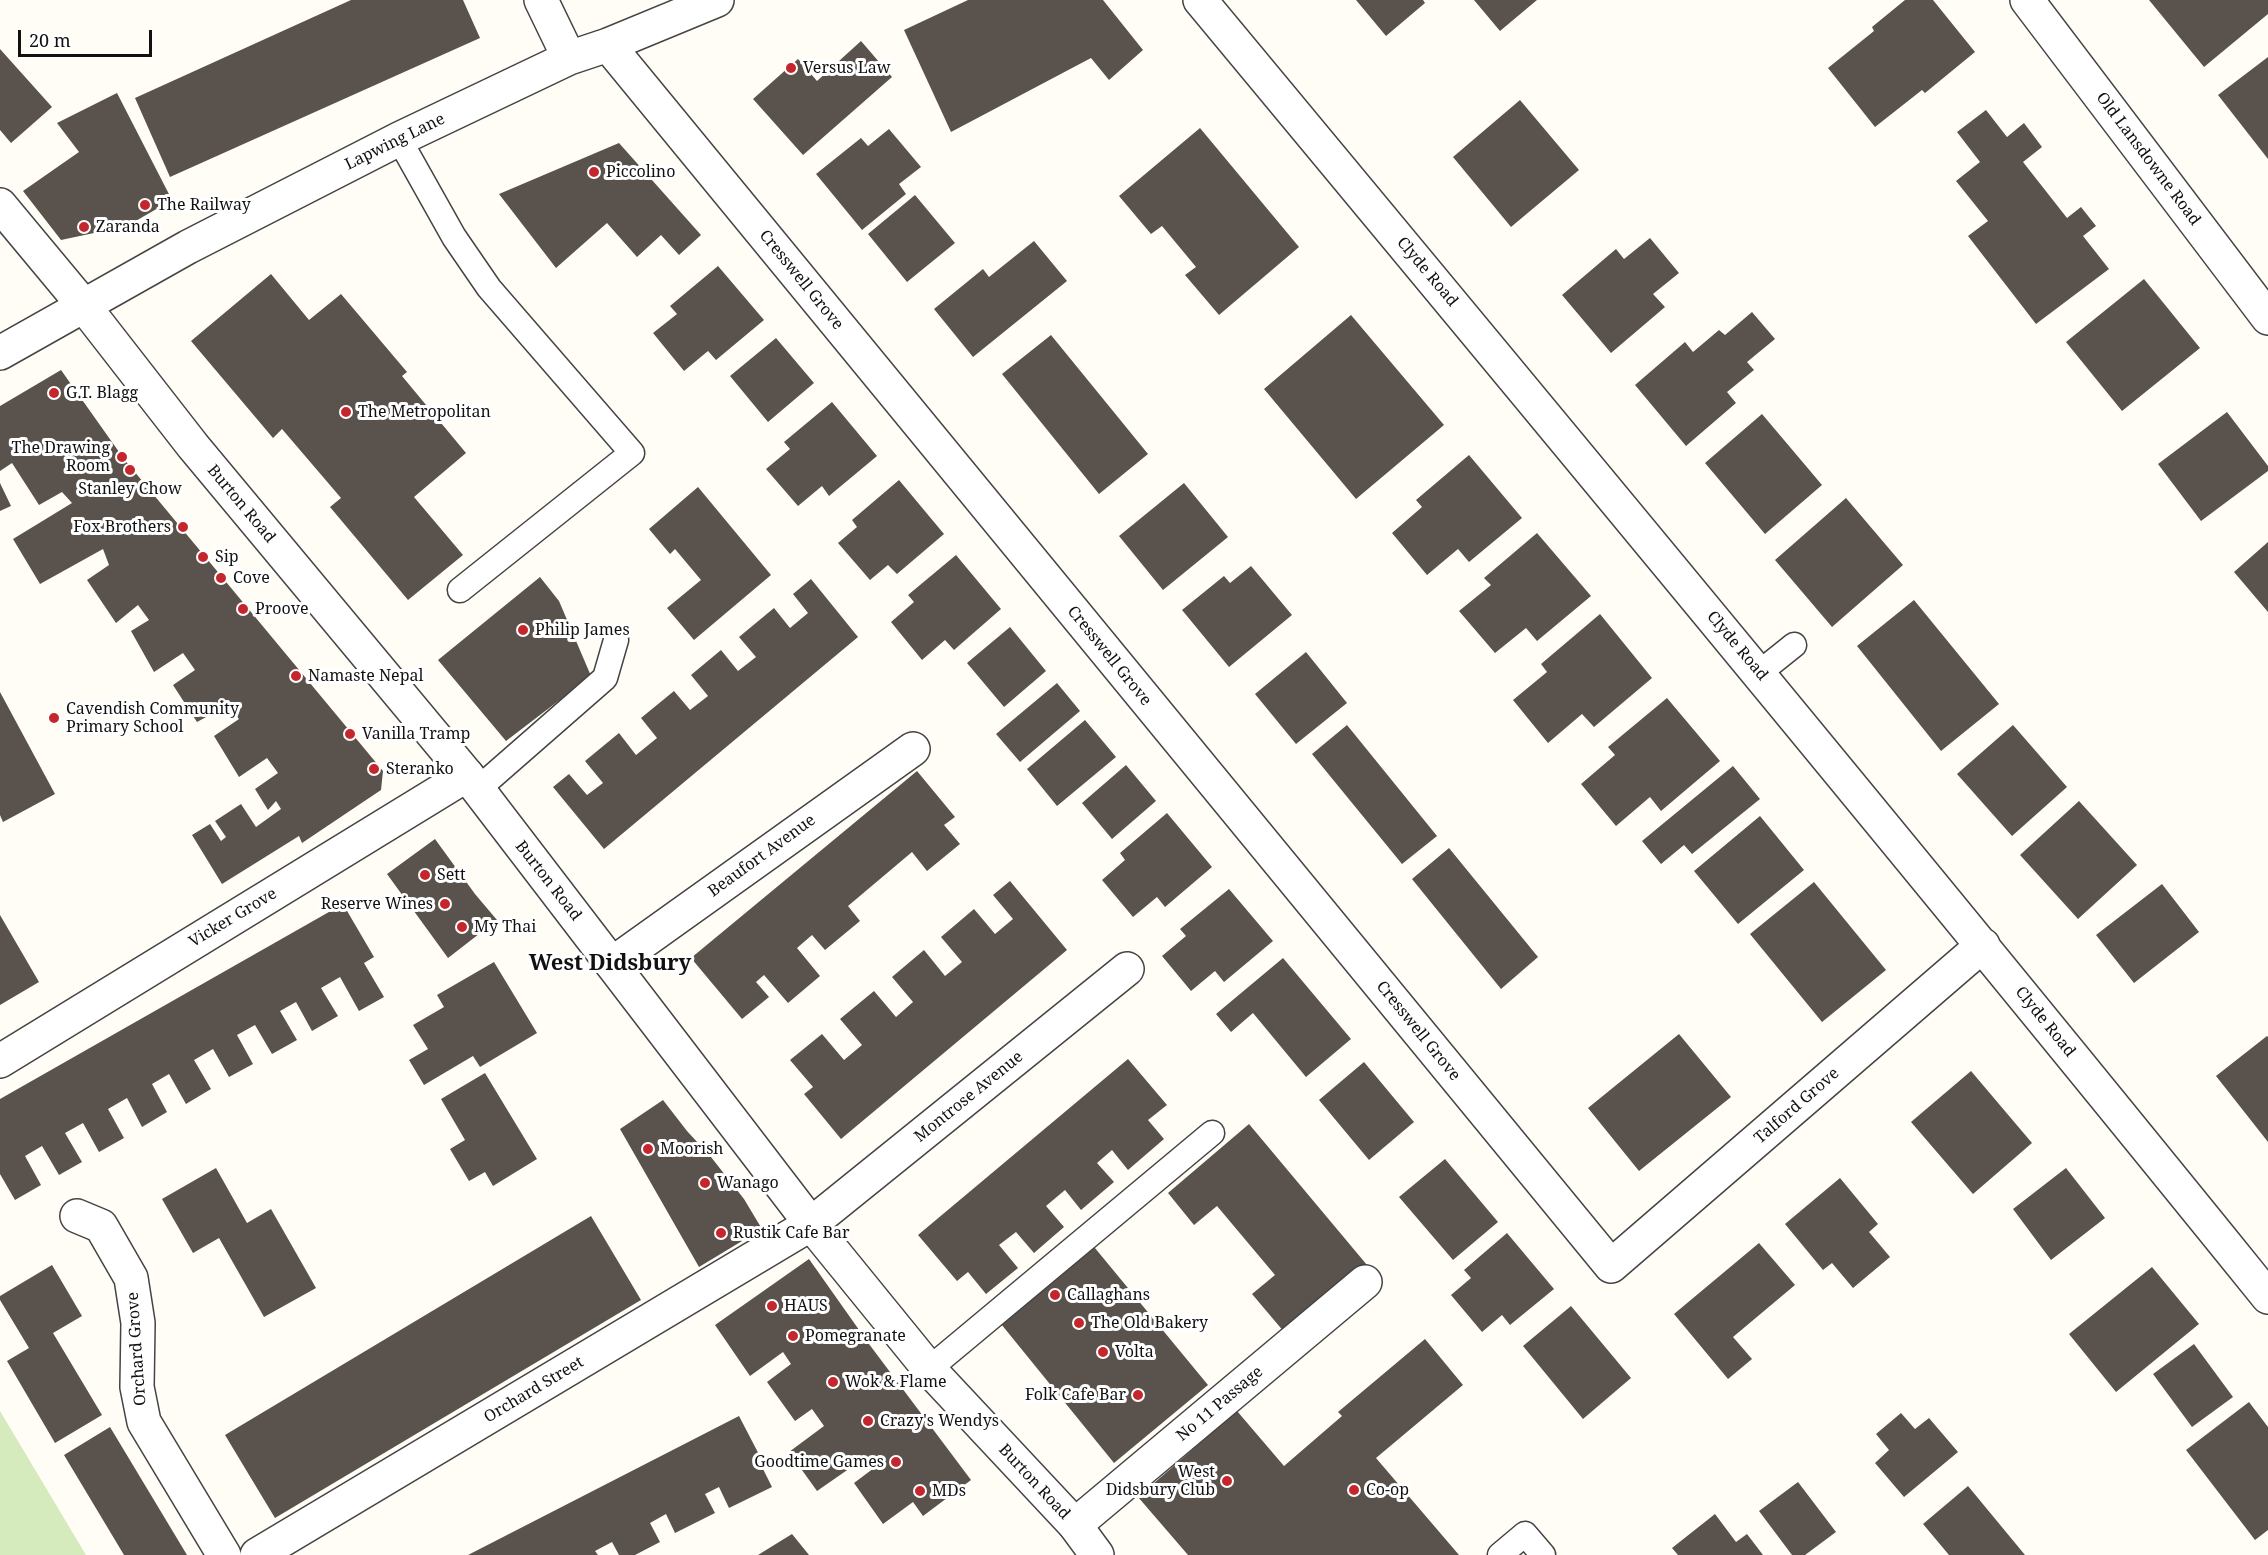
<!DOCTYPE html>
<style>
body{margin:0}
#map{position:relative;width:2268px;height:1555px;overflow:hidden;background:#fffdf5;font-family:"Noto Serif",serif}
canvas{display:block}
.scale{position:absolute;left:18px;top:30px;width:134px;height:27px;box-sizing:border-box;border:3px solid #111;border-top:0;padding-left:8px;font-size:18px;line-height:21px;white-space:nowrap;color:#111;-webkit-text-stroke:4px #fff;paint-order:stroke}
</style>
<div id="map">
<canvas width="2268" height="1555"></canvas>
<div class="scale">20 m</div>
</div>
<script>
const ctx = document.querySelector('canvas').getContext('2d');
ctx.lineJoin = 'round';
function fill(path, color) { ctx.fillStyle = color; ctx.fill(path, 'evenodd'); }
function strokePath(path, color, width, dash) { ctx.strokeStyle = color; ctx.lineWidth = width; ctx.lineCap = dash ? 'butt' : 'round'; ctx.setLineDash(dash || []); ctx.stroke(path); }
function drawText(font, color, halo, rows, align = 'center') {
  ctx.font = font + ' "Noto Serif",serif'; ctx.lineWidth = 6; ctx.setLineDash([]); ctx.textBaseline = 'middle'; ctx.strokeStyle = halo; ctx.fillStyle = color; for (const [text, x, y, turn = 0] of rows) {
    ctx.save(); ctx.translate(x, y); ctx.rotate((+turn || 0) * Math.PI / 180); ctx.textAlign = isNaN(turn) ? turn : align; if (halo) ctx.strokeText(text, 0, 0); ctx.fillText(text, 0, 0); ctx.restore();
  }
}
fill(new Path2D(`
 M 0,1411 L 86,1555 L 0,1555 Z`), '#d5ebbd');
fill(new Path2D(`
 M 351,0 L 463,0 L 480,38 L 170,177 L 135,98 Z
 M 968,0 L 1103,0 L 1143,50 L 1109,80 L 1091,58 L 951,132 L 904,30 Z
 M 1356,0 L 1423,0 L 1425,3 L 1386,36 Z
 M 1474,0 L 1537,0 L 1500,31 Z
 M 1905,0 L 1933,0 L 1975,52 L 1925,93 L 1922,90 L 1875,127 L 1828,68 L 1874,31 L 1872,27 Z
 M 2149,0 L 2268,0 L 2268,14 L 2204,67 Z
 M 861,41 L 892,77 L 803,155 L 753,99 L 798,59 L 817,81 Z
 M 0,49 L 52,107 L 11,143 L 0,130 Z
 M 2268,57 L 2268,159 L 2218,95 Z
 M 117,93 L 172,200 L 127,226 L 61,240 L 23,191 L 79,152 L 57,123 Z
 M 1520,100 L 1579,170 L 1511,227 L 1453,157 Z
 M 1986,110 L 2007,137 L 2024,123 L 2042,147 L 2023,162 L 2067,218 L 2081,207 L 2096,226 L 2083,236 L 2109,269 L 2036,324 L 1968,236 L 1988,221 L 1956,181 L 1980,162 L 1957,132 Z
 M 1200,128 L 1299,247 L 1219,315 L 1185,275 L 1196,267 L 1162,226 L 1151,234 L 1119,196 Z
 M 889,129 L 921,167 L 899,184 L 906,194 L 862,230 L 816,174 L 861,138 L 868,146 Z
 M 619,143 L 701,235 L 679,255 L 661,235 L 637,257 L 607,223 L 556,268 L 499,194 Z
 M 915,195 L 955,243 L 907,282 L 868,234 Z
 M 1650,238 L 1679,273 L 1653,294 L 1665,307 L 1611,353 L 1562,295 L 1616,249 L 1624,259 Z
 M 1034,241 L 1067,281 L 973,357 L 934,309 L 983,269 L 989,277 Z
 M 718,266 L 764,320 L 716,360 L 708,351 L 684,371 L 653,333 L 677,314 L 670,306 Z
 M 271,274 L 309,320 L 341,294 L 407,372 L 402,376 L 466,453 L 414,497 L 463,555 L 408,600 L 330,507 L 341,498 L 282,429 L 273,438 L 191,341 Z
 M 2144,279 L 2200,348 L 2122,411 L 2066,342 Z
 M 1752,312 L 1775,339 L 1747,362 L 1754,370 L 1727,392 L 1736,403 L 1686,446 L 1635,385 L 1685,342 L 1693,352 L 1719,330 L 1725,335 Z
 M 1351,315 L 1444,425 L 1356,499 L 1264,389 Z
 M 1051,335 L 1148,454 L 1099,494 L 1002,374 Z
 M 776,338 L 814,383 L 768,422 L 730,376 Z
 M 61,370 L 124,459 L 383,771 L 381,790 L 302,843 L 299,836 L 222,884 L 192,835 L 210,824 L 221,841 L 226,837 L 215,821 L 241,804 L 256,827 L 281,809 L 276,801 L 268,810 L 255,789 L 278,773 L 267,758 L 239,777 L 214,736 L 239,719 L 228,705 L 197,722 L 173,685 L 195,670 L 183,653 L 154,672 L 131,631 L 149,620 L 138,605 L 116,623 L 87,580 L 109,565 L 103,549 L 40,584 L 13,539 L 72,503 L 62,492 L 39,505 L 12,463 L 0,471 L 0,406 Z
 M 832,402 L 877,456 L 829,496 L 822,486 L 798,506 L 766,469 L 790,449 L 784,442 Z
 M 2227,412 L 2268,466 L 2268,471 L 2201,521 L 2158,464 Z
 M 1762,414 L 1822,485 L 1765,534 L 1705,463 Z
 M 1469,455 L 1522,518 L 1469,562 L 1458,549 L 1427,575 L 1392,533 L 1422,507 L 1416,500 Z
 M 899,480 L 944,534 L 897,574 L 888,565 L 870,580 L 838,543 L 857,527 L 852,520 Z
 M 0,483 L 11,506 L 0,511 Z
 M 1184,483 L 1228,537 L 1163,590 L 1119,536 Z
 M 698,487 L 771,575 L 694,640 L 667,608 L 701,580 L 675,549 L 670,554 L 649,529 Z
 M 1846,498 L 1903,565 L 1832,627 L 1775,560 Z
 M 1537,533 L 1591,596 L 1537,641 L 1526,628 L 1495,653 L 1459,611 L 1491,585 L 1484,578 Z
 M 2268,542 L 2268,612 L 2234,572 Z
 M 956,555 L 1001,609 L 954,650 L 945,640 L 922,660 L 891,622 L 914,602 L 908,595 Z
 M 1251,566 L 1292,615 L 1229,667 L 1182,610 L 1224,576 L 1230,583 Z
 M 540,577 L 559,601 L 591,676 L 506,741 L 438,660 Z
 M 811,579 L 858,637 L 604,849 L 553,787 L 569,774 L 587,795 L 603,783 L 585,761 L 619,733 L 636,755 L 657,738 L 641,718 L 674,691 L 690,710 L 708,696 L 691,675 L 721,650 L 738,671 L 756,657 L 739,637 L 774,608 L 790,628 L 808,613 L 793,594 Z
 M 1914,600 L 1999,704 L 1941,751 L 1857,646 Z
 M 1600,614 L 1652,678 L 1594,727 L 1582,714 L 1548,743 L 1513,700 L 1547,672 L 1541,664 Z
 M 1010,627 L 1046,671 L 1004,707 L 967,663 Z
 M 1306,652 L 1347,703 L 1296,744 L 1255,694 Z
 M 1057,683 L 1080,711 L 1020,762 L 996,734 Z
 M 0,692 L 55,794 L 3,822 L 0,815 Z
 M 1667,698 L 1720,761 L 1661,811 L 1650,797 L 1616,826 L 1581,784 L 1615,755 L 1608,747 Z
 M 1085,720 L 1116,757 L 1057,806 L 1027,769 Z
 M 1347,725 L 1437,836 L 1402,864 L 1312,754 Z
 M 2013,725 L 2067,787 L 2012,836 L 1957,774 Z
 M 1126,765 L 1156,801 L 1112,839 L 1082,803 Z
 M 1733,766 L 1760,799 L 1692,854 L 1684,845 L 1661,864 L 1642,841 Z
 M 917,771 L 955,817 L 944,825 L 960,844 L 927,871 L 912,852 L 848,906 L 860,921 L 825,950 L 812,935 L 797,948 L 820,976 L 788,1003 L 764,975 L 756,982 L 769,997 L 742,1019 L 691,958 Z
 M 2079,801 L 2137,865 L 2078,919 L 2020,855 Z
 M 1167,813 L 1212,867 L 1165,907 L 1157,897 L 1133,917 L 1102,880 L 1125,860 L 1120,853 Z
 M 1760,816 L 1804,870 L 1738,924 L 1694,871 Z
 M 435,839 L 475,894 L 497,920 L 448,958 L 387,874 Z
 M 1449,848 L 1538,957 L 1501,989 L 1412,879 Z
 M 1010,881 L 1067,950 L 841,1139 L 804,1094 L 813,1087 L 790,1060 L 822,1034 L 844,1060 L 862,1045 L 840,1019 L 874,991 L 896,1017 L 913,1002 L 892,977 L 924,950 L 945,976 L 962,962 L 941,937 L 974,909 L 995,934 L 1013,919 L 993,895 Z
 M 1814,882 L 1886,970 L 1822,1022 L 1750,934 Z
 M 2162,884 L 2199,932 L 2134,983 L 2096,935 Z
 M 1229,889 L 1273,941 L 1224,982 L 1215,971 L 1191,991 L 1162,956 L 1186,936 L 1180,929 Z
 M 343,904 L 374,957 L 364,963 L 384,997 L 359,1011 L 340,977 L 321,988 L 338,1016 L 312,1031 L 296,1002 L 280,1011 L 297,1040 L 272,1054 L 255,1025 L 237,1035 L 253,1064 L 229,1077 L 213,1049 L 194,1060 L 211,1089 L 186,1104 L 169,1074 L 152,1084 L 167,1112 L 142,1127 L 127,1098 L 108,1109 L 124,1138 L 99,1152 L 83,1123 L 65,1133 L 82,1162 L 59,1175 L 42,1146 L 25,1156 L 41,1185 L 15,1200 L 0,1174 L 0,1099 Z
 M 0,915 L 39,982 L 0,1005 Z
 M 1283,958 L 1351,1039 L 1306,1077 L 1253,1013 L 1231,1032 L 1216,1014 Z
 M 494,962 L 537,1033 L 480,1067 L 473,1056 L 424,1085 L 409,1060 L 428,1049 L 413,1025 L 444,1007 L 437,995 Z
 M 1679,1034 L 1731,1097 L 1639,1171 L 1588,1108 Z
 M 2267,1036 L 2268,1037 L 2268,1142 L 2216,1076 Z
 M 1128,1059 L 1167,1105 L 1148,1120 L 1164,1139 L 1128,1170 L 1112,1150 L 1097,1163 L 1114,1182 L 1081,1210 L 1065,1190 L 1046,1206 L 1064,1227 L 1034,1253 L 1016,1232 L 999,1245 L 1018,1268 L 986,1294 L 968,1272 L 957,1281 L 918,1235 Z
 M 1364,1062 L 1414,1122 L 1369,1160 L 1319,1100 Z
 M 1971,1071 L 2032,1143 L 1973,1194 L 1911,1122 Z
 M 485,1073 L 537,1159 L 493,1186 L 485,1172 L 469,1181 L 450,1149 L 465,1140 L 441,1099 Z
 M 663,1100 L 687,1131 L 711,1157 L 744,1199 L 762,1229 L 699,1267 L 620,1129 Z
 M 1249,1124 L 1367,1265 L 1285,1333 L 1252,1294 L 1275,1275 L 1217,1206 L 1194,1225 L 1168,1193 Z
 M 1445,1159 L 1498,1222 L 1453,1260 L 1399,1197 Z
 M 216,1168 L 247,1223 L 271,1209 L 316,1288 L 264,1317 L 219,1238 L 193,1253 L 162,1199 Z
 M 2066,1168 L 2105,1218 L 2051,1260 L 2013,1209 Z
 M 1840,1178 L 1878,1224 L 1869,1232 L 1890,1257 L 1853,1288 L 1832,1263 L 1823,1270 L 1785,1224 Z
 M 591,1216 L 641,1300 L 275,1518 L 225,1435 Z
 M 1507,1233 L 1554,1289 L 1510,1325 L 1502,1315 L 1482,1332 L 1451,1295 L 1471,1278 L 1464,1270 Z
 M 1090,1242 L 1208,1385 L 1114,1463 L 997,1319 Z
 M 1759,1243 L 1795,1285 L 1733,1337 L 1752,1359 L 1728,1379 L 1674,1314 Z
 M 809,1259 L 869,1344 L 971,1480 L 923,1516 L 913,1502 L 883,1524 L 854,1483 L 874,1468 L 866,1457 L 817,1491 L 789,1452 L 824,1426 L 812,1409 L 795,1421 L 767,1382 L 791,1364 L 783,1352 L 750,1376 L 715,1325 Z
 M 52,1265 L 82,1316 L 53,1333 L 102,1415 L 55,1443 L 7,1361 L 29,1348 L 0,1300 L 0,1296 Z
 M 2152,1267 L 2199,1324 L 2116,1392 L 2069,1334 Z
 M 1571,1306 L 1631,1378 L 1583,1419 L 1523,1346 Z
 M 1425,1339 L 1463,1385 L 1376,1458 L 1459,1555 L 1188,1555 L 1138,1497 L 1237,1411 L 1284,1466 L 1342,1416 L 1338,1412 Z
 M 2194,1344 L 2233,1397 L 2192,1427 L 2153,1374 Z
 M 2249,1402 L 2268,1427 L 2268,1530 L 2255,1540 L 2186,1450 Z
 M 1901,1413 L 1915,1429 L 1929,1418 L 1958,1452 L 1904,1497 L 1875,1463 L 1889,1450 L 1876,1434 Z
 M 739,1416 L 764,1464 L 761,1465 L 772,1487 L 729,1508 L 719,1487 L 705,1494 L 715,1513 L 675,1533 L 666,1514 L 650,1523 L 660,1542 L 635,1555 L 619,1555 L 612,1542 L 595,1551 L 598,1555 L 468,1555 Z
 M 110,1427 L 187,1555 L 124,1555 L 64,1455 Z
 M 1798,1482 L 1836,1532 L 1805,1555 L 1792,1555 L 1759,1511 Z
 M 1968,1486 L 2025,1555 L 1949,1555 L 1923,1524 Z
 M 1715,1514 L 1736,1542 L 1747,1534 L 1763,1555 L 1678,1555 L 1672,1548 Z
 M 792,1534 L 809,1555 L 758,1555 Z`), '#5a524d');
const service = new Path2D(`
 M 399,139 L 454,237 L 489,288 L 632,453 L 460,590
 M 1759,673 L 1794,645
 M 478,789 L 605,678 L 616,640
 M 929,1369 L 1212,1133
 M 1500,1555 L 1525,1534 L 1543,1555`);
const minor = new Path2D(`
 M 541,0 L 569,58
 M 1200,0 C 1558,431 1916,862 2268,1297
 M 2027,0 L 2268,318
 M 608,45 L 1611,1266 L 1983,945
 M 0,353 L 188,247 L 399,139 L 569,58 L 608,45 L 717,0
 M 612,964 L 913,749
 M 0,1061 L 467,775
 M 77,1216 L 101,1226 L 131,1278 L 138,1323 L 137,1387 L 144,1422 L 224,1555
 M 1075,1525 L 1365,1282
 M 257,1555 L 811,1224 L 1127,969`);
const tertiary = new Path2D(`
 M 0,205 L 84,306 L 193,446 L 467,775 L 811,1224 L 929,1369 L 1075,1525 L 1097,1555`);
strokePath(service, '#444', 27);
strokePath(minor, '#444', 36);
strokePath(tertiary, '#444', 36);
strokePath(service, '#fff', 24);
strokePath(minor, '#fff', 33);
strokePath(tertiary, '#fff', 33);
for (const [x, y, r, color] of [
 [791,68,6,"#c4262e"],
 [594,172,6,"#c4262e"],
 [145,205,6,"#c4262e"],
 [84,227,6,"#c4262e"],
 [54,393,6,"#c4262e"],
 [346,412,6,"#c4262e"],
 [122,457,6,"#c4262e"],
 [130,470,6,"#c4262e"],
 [183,527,6,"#c4262e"],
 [203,557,6,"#c4262e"],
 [221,578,6,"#c4262e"],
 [243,609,6,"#c4262e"],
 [523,630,6,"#c4262e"],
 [296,676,6,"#c4262e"],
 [54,718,6,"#c4262e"],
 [350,734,6,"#c4262e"],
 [374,769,6,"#c4262e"],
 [425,875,6,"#c4262e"],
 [445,904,6,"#c4262e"],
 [462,927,6,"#c4262e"],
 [648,1149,6,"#c4262e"],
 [705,1183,6,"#c4262e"],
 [721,1233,6,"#c4262e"],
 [1055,1295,6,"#c4262e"],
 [772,1306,6,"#c4262e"],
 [1079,1323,6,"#c4262e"],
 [793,1336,6,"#c4262e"],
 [1103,1352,6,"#c4262e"],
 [833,1382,6,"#c4262e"],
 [1138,1395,6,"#c4262e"],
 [868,1421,6,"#c4262e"],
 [896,1462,6,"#c4262e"],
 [1227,1481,6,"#c4262e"],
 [1354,1490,6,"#c4262e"],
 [920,1491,6,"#c4262e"]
]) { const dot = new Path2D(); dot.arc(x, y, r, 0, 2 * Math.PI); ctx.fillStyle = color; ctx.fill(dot); strokePath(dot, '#fff', 2); }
drawText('16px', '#111', '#fff', [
 ["Versus Law",803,68],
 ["Piccolino",606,172],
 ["The Railway",157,205],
 ["Zaranda",96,227],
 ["G.T. Blagg",66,393],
 ["The Metropolitan",358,412],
 ["The Drawing",110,448,"right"],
 ["Room",110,466,"right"],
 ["Stanley Chow",130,489,"center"],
 ["Fox Brothers",171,527,"right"],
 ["Sip",215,557],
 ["Cove",233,578],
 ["Proove",255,609],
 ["Philip James",535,630],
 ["Namaste Nepal",308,676],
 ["Cavendish Community",66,709],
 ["Primary School",66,727],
 ["Vanilla Tramp",362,734],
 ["Steranko",386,769],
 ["Sett",437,875],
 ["Reserve Wines",433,904,"right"],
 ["My Thai",474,927],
 ["Moorish",660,1149],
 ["Wanago",717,1183],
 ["Rustik Cafe Bar",733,1233],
 ["Callaghans",1067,1295],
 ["HAUS",784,1306],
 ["The Old Bakery",1091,1323],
 ["Pomegranate",805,1336],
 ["Volta",1115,1352],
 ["Wok & Flame",845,1382],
 ["Folk Cafe Bar",1126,1395,"right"],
 ["Crazy's Wendys",880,1421],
 ["Goodtime Games",884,1462,"right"],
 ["West",1215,1472,"right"],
 ["Didsbury Club",1215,1490,"right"],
 ["Co-op",1366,1490],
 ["MDs",932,1491]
], 'left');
drawText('16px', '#111', '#fff', [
 ["Lapwing Lane",395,142,-26],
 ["Old Lansdowne Road",2148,159,53],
 ["Clyde Road",1427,272,50],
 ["Cresswell Grove",801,280,51],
 ["Burton Road",241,504,50],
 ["Clyde Road",1737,646,50],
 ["Cresswell Grove",1109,656,51],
 ["Beaufort Avenue",762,856,-36],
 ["Burton Road",548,881,52],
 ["Vicker Grove",233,918,-31],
 ["Clyde Road",2045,1022,51],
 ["Cresswell Grove",1418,1031,51],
 ["Montrose Avenue",969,1097,-39],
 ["Talford Grove",1797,1106,-41],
 ["Orchard Grove",137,1349,-94],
 ["Orchard Street",534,1390,-31],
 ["No 11 Passage",1220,1404,-40],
 ["Burton Road",1034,1482,47]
]);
drawText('bold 22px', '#111', '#fff', [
 ["West Didsbury",610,964]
]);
</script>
